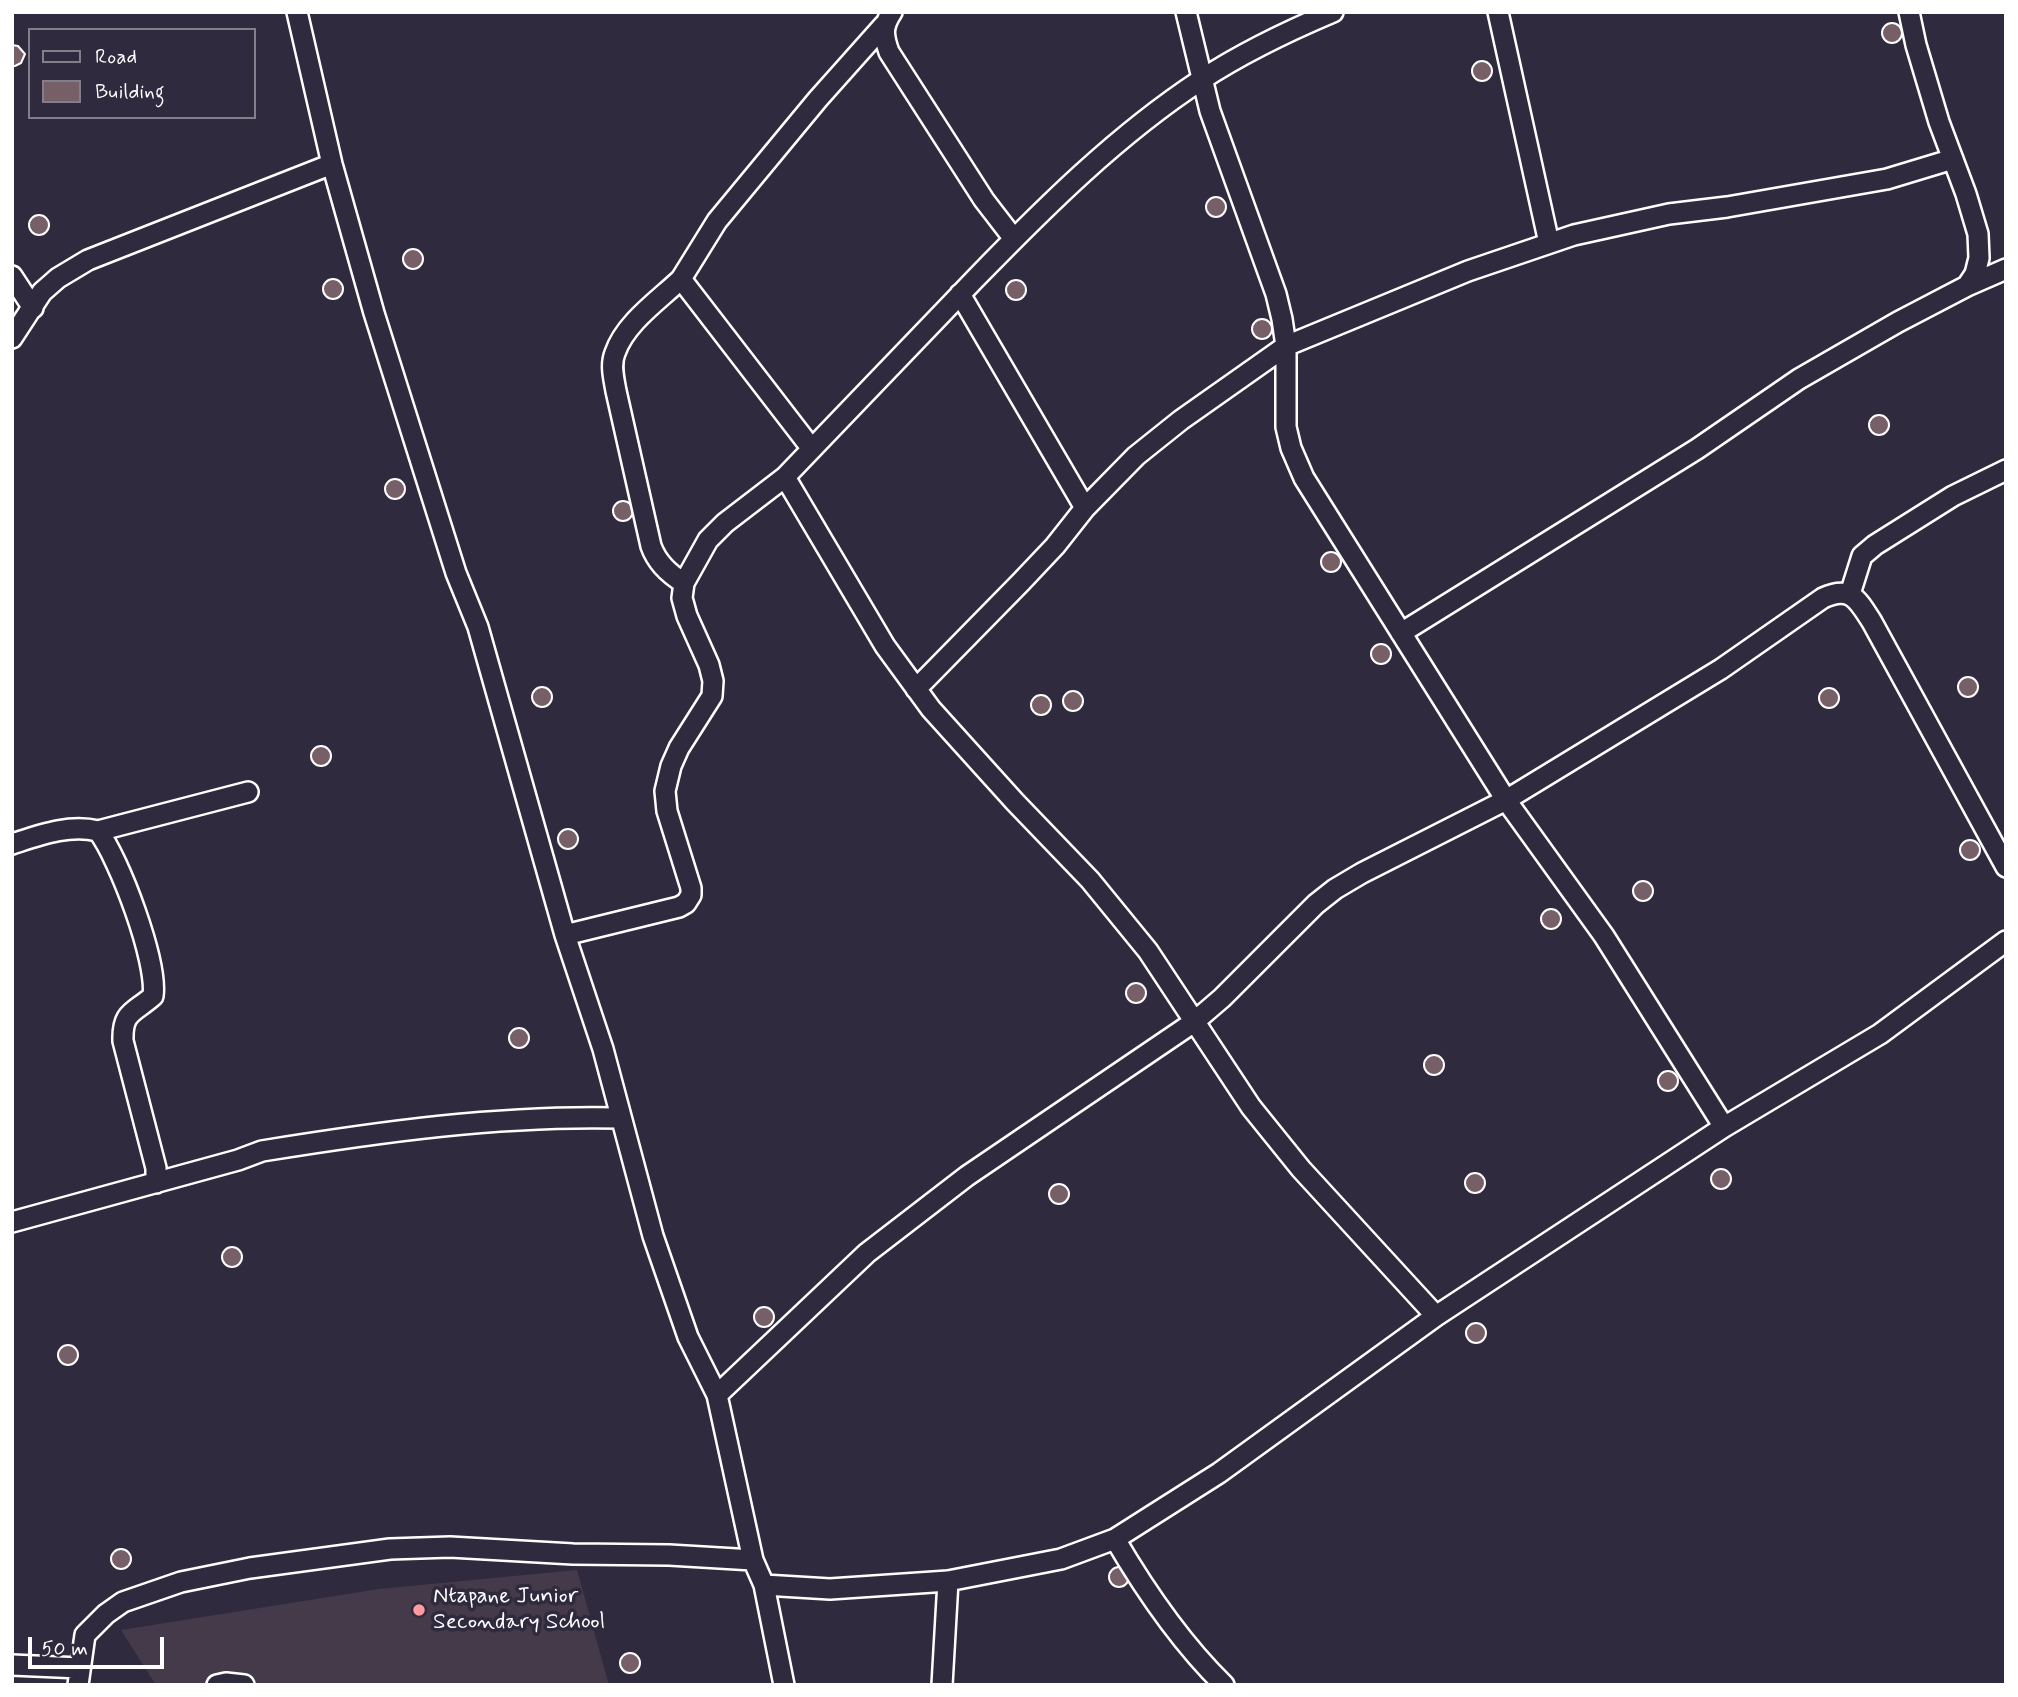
<!DOCTYPE html>
<style>
body{margin:0}
#map{position:relative;width:2018px;height:1697px;overflow:hidden;background:#2f2a3d;font-family:Mynerve,sans-serif}
canvas{display:block}
.frame{position:absolute;inset:0;border:14px solid #fff;pointer-events:none}
.legend{position:absolute;left:28px;top:28px;width:228px;height:91px;box-sizing:border-box;background:#2f2a3d;border:2px solid #827f8b;margin:0;padding:9px 12px;list-style:none;font-size:21px;color:#fff}
.legend li{display:flex;align-items:center;gap:14px;height:35px}
.legend b{width:35px;border:2px solid #827f8b}
.scale{position:absolute;left:28px;top:1637px;width:136px;height:32px;box-sizing:border-box;border:4px solid #fff;border-top:0;padding-left:9px;font-size:21px;line-height:24px;white-space:nowrap;color:#fff;-webkit-text-stroke:5px #2f2a3d;paint-order:stroke}
</style>
<div id="map">
<canvas width="2018" height="1697"></canvas>
<div class="frame"></div>
<ul class="legend">
<li><b style="height:9px;background:#2f2a3d"></b>Road</li>
<li><b style="height:19px;background:#775f68"></b>Building</li>
</ul>
<div class="scale">50 m</div>
</div>
<script>
const ctx = document.querySelector('canvas').getContext('2d');
ctx.lineJoin = 'round';
function fill(path, color) { ctx.fillStyle = color; ctx.fill(path, 'evenodd'); }
function strokePath(path, color, width, dash) { ctx.strokeStyle = color; ctx.lineWidth = width; ctx.lineCap = dash ? 'butt' : 'round'; ctx.setLineDash(dash || []); ctx.stroke(path); }
function drawText(font, color, halo, rows, align = 'center') {
  ctx.font = font + ' Mynerve,sans-serif'; ctx.lineWidth = 7; ctx.setLineDash([]); ctx.textBaseline = 'middle'; ctx.strokeStyle = halo; ctx.fillStyle = color; for (const [text, x, y, turn = 0] of rows) {
    ctx.save(); ctx.translate(x, y); ctx.rotate((+turn || 0) * Math.PI / 180); ctx.textAlign = isNaN(turn) ? turn : align; if (halo) ctx.strokeText(text, 0, 0); ctx.fillText(text, 0, 0); ctx.restore();
  }
}
fill(new Path2D(`
 M 577,1570 L 609,1685 L 156,1685 L 121,1630 L 379,1589 Z`), '#453a4a');
const building = new Path2D(`
 M1882 33a10 10 0 1 1 20 0a10 10 0 1 1-20 0Z
 M 12,45 L 18,46 L 25,54 L 21,63 L 15,66 L 12,66 Z
 M1472 71a10 10 0 1 1 20 0a10 10 0 1 1-20 0Z
 M1206 207a10 10 0 1 1 20 0a10 10 0 1 1-20 0Z
 M29 225a10 10 0 1 1 20 0a10 10 0 1 1-20 0Z
 M403 259a10 10 0 1 1 20 0a10 10 0 1 1-20 0Z
 M323 289a10 10 0 1 1 20 0a10 10 0 1 1-20 0Z
 M1006 290a10 10 0 1 1 20 0a10 10 0 1 1-20 0Z
 M1252 329a10 10 0 1 1 20 0a10 10 0 1 1-20 0Z
 M1869 425a10 10 0 1 1 20 0a10 10 0 1 1-20 0Z
 M385 489a10 10 0 1 1 20 0a10 10 0 1 1-20 0Z
 M613 511a10 10 0 1 1 20 0a10 10 0 1 1-20 0Z
 M1321 562a10 10 0 1 1 20 0a10 10 0 1 1-20 0Z
 M1371 654a10 10 0 1 1 20 0a10 10 0 1 1-20 0Z
 M1958 687a10 10 0 1 1 20 0a10 10 0 1 1-20 0Z
 M532 697a10 10 0 1 1 20 0a10 10 0 1 1-20 0Z
 M1819 698a10 10 0 1 1 20 0a10 10 0 1 1-20 0Z
 M1063 701a10 10 0 1 1 20 0a10 10 0 1 1-20 0Z
 M1031 705a10 10 0 1 1 20 0a10 10 0 1 1-20 0Z
 M311 756a10 10 0 1 1 20 0a10 10 0 1 1-20 0Z
 M558 839a10 10 0 1 1 20 0a10 10 0 1 1-20 0Z
 M1960 850a10 10 0 1 1 20 0a10 10 0 1 1-20 0Z
 M1633 891a10 10 0 1 1 20 0a10 10 0 1 1-20 0Z
 M1541 919a10 10 0 1 1 20 0a10 10 0 1 1-20 0Z
 M1126 993a10 10 0 1 1 20 0a10 10 0 1 1-20 0Z
 M509 1038a10 10 0 1 1 20 0a10 10 0 1 1-20 0Z
 M1424 1065a10 10 0 1 1 20 0a10 10 0 1 1-20 0Z
 M1658 1081a10 10 0 1 1 20 0a10 10 0 1 1-20 0Z
 M1711 1179a10 10 0 1 1 20 0a10 10 0 1 1-20 0Z
 M1465 1183a10 10 0 1 1 20 0a10 10 0 1 1-20 0Z
 M1049 1194a10 10 0 1 1 20 0a10 10 0 1 1-20 0Z
 M222 1257a10 10 0 1 1 20 0a10 10 0 1 1-20 0Z
 M754 1317a10 10 0 1 1 20 0a10 10 0 1 1-20 0Z
 M1466 1333a10 10 0 1 1 20 0a10 10 0 1 1-20 0Z
 M58 1355a10 10 0 1 1 20 0a10 10 0 1 1-20 0Z
 M111 1559a10 10 0 1 1 20 0a10 10 0 1 1-20 0Z
 M1109 1577a10 10 0 1 1 20 0a10 10 0 1 1-20 0Z
 M620 1663a10 10 0 1 1 20 0a10 10 0 1 1-20 0Z`);
fill(building, '#775f68');
strokePath(building, '#fff', 2);
const minor = new Path2D(`
 M 297,12 L 332,164 L 374,313 L 456,573 L 478,627 L 565,935 L 603,1049 L 653,1236 L 688,1337 L 717,1395 L 753,1560 L 764,1585 L 784,1685
 M 892,12 C 882,27 883,35 889,52 L 984,200 L 1014,239
 M 1186,12 L 1210,111 L 1276,294 L 1282,319 L 1286,346 L 1286,427 L 1291,448 L 1304,478 L 1506,800 L 1604,936 L 1724,1127
 M 1333,12 C 1288,31 1242,53 1201,80 C 1117,135 1045,207 975,279 C 911,345 848,411 785,477 L 885,646 L 931,709 L 1015,802 L 1090,880 L 1148,951 L 1251,1107 L 1301,1169 L 1436,1316
 M 1498,12 L 1549,243
 M 12,276 L 33,308
 M 681,279 L 717,221 L 818,99 L 884,25
 M 1967,286 L 2006,269
 M 960,294 L 1085,508
 M 12,338 L 42,292 L 58,278 L 88,260 L 332,164
 M 684,583 C 669,574 657,563 651,546 L 616,391 C 614,379 610,365 615,353 C 625,323 659,300 681,279 L 812,449
 M 1850,594 L 1862,556 L 1875,545 L 1953,496 L 2006,470
 M 1401,633 L 1697,449 L 1799,379 L 1898,322 L 1967,286 L 1975,274 L 1979,258 L 1978,234 L 1966,194 L 1939,122 L 1916,45 L 1909,12
 M 916,689 L 1021,582 L 1055,546 L 1085,508 L 1136,456 L 1181,420 L 1286,346 L 1468,271 L 1574,235 L 1669,214 L 1727,207 L 1887,179 L 1953,159
 M 98,831 L 248,792
 M 12,844 C 40,835 69,824 98,831 C 119,858 158,962 153,996 C 134,1013 122,1011 123,1041 L 156,1168 L 156,1183
 M 565,935 L 679,907 L 686,903 L 691,895 L 691,888 L 667,811 L 665,791 L 671,766 L 679,748 L 712,696 L 713,681 L 709,665 L 687,616 L 682,598 L 684,583 L 708,540 L 725,523 L 785,477
 M 12,1222 L 238,1160 L 262,1151 C 380,1132 500,1115 620,1118
 M 717,1395 L 867,1253 L 967,1176 L 1194,1022 L 1222,998 L 1316,904 L 1335,889 L 1362,873 L 1506,800 L 1721,669 L 1823,598 C 1851,585 1858,600 1872,622 L 2006,867
 M 1115,1539 C 1146,1592 1180,1642 1224,1685
 M 764,1585 L 830,1589 L 948,1581 L 1061,1559 L 1115,1539 L 1219,1473 L 1436,1316 L 1724,1127 L 1880,1034 L 2006,941
 M 12,1665 L 80,1668
 M 78,1685 L 85,1635 L 106,1614 L 123,1602 L 181,1582 L 250,1568 L 390,1549 L 450,1547 L 573,1554 L 669,1555 L 753,1560
 M 217,1685 L 226,1683 L 244,1685
 M 942,1685 L 948,1581`);
strokePath(minor, '#fff', 24);
strokePath(minor, '#2f2a3d', 19);
for (const [x, y, r, color] of [
 [419,1610,7,"#ff9aa2"]
]) { const dot = new Path2D(); dot.arc(x, y, r, 0, 2 * Math.PI); ctx.fillStyle = color; ctx.fill(dot); strokePath(dot, '#2f2a3d', 2.5); }
drawText('23px', '#fff', '#2f2a3d', [
 ["Ntapane Junior",433,1597],
 ["Secondary School",433,1623]
], 'left');
</script>
